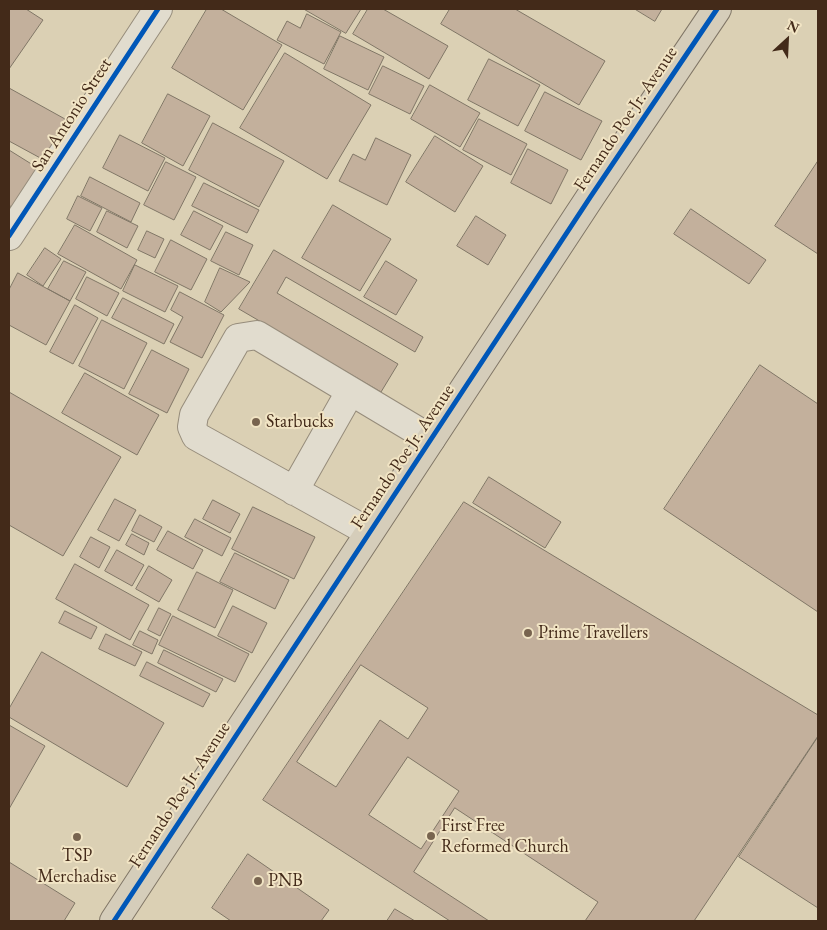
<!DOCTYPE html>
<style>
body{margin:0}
#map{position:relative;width:827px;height:930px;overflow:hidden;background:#dbd0b4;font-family:"EB Garamond",serif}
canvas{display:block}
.frame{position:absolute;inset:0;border:10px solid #432a19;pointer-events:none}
.north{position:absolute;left:762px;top:15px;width:50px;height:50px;-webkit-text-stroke:4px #f1e4c4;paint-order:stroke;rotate:25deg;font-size:14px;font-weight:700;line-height:20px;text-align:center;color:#432a19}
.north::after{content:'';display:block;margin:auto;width:18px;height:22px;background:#432a19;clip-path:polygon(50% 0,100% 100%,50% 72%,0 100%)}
</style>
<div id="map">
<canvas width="827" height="930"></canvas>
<div class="frame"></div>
<div class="north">N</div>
</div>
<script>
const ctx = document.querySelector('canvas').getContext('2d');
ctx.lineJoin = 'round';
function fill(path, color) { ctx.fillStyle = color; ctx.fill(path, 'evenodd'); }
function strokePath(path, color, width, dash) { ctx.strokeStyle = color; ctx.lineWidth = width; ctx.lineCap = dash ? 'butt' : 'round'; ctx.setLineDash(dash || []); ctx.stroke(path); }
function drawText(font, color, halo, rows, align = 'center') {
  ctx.font = font + ' "EB Garamond",serif'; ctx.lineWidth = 4; ctx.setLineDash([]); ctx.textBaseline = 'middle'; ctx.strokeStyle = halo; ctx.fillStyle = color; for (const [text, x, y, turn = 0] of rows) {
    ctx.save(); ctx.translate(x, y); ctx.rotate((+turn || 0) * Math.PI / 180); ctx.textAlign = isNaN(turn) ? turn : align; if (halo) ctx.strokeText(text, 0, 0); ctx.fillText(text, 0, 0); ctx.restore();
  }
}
const building = new Path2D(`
 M 9,9 L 26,9 L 43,20 L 9,69 Z
 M 207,9 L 221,9 L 282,45 L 243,110 L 172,68 Z
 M 304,9 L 361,9 L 346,33 Z
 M 368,9 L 383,9 L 448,46 L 429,79 L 353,34 Z
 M 450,9 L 515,9 L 605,61 L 579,105 L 441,24 Z
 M 635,9 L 662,9 L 655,21 Z
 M 307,14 L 341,32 L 324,64 L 277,40 L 287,21 L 300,28 Z
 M 340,36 L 384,57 L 368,90 L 324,69 Z
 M 285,53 L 371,105 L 327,179 L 240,128 Z
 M 489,59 L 540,85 L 518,126 L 468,100 Z
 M 383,66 L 424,86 L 410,114 L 369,94 Z
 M 430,85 L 480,113 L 460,147 L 411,119 Z
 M 9,88 L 65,119 L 44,160 L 9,141 Z
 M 545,92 L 602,121 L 581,160 L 525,131 Z
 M 168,94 L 210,116 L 183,166 L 142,143 Z
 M 479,119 L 527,144 L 511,175 L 463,150 Z
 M 213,123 L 284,161 L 259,207 L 189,170 Z
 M 120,135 L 165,158 L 148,191 L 103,168 Z
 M 435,136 L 483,166 L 455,212 L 406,182 Z
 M 376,138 L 411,155 L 387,205 L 339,181 L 353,154 L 365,160 Z
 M 528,149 L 568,170 L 551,204 L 511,183 Z
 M 9,150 L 41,170 L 15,210 L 9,205 Z
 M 818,161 L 818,254 L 775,226 Z
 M 166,162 L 196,177 L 174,220 L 144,205 Z
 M 90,177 L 140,203 L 131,222 L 81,196 Z
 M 204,183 L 259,210 L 247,233 L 192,206 Z
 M 78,196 L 102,208 L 90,231 L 67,219 Z
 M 333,205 L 391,239 L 360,291 L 302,258 Z
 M 691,209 L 766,260 L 749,284 L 674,234 Z
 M 107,211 L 138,226 L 127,248 L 97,232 Z
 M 194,211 L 223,226 L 210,250 L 181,235 Z
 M 476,216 L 506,235 L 488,265 L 457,246 Z
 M 75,225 L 137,260 L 121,289 L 58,254 Z
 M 147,231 L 164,239 L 155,258 L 138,250 Z
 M 226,232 L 253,245 L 239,275 L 211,261 Z
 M 171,240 L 207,259 L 191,290 L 155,272 Z
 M 45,248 L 61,259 L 43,286 L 27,275 Z
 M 274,250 L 423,337 L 415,352 L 286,277 L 277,293 L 398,364 L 381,392 L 239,309 Z
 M 64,261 L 86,272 L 70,301 L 48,289 Z
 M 386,261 L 417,280 L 396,315 L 364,297 Z
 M 135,265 L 178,286 L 165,312 L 123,291 Z
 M 220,268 L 250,282 L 221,312 L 205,302 Z
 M 18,273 L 70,301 L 46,345 L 9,325 L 9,290 Z
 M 87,277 L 119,293 L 107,316 L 76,299 Z
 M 180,292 L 224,315 L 202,358 L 170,342 L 183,317 L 171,310 Z
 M 123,298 L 174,324 L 164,344 L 112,318 Z
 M 75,305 L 98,318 L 73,364 L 50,352 Z
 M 102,320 L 147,343 L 124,389 L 79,366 Z
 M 152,350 L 189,369 L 167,413 L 129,394 Z
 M 760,365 L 818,404 L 818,612 L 664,509 Z
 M 85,373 L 159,415 L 137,455 L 62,413 Z
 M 9,392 L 121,457 L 63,556 L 9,525 Z
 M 489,477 L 561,522 L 545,548 L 473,503 Z
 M 115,499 L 136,510 L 119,541 L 98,530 Z
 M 213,500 L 240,514 L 230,533 L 203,519 Z
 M 464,502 L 818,715 L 818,736 L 694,921 L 450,921 L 263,800 Z
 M 253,507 L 315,537 L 294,579 L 232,549 Z
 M 140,515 L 162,527 L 154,542 L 132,531 Z
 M 195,519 L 231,538 L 222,556 L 185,537 Z
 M 168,531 L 203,550 L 193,569 L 157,550 Z
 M 132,534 L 149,543 L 144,555 L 126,545 Z
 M 91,537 L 110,547 L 99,568 L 80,557 Z
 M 117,550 L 144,565 L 132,586 L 105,571 Z
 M 235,553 L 289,580 L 275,609 L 220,582 Z
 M 75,564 L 149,605 L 130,640 L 56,599 Z
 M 149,566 L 172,580 L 159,602 L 136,589 Z
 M 197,572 L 233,590 L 215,628 L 178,610 Z
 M 233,606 L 267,623 L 252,653 L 218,636 Z
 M 159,608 L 171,614 L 160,636 L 148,630 Z
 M 65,611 L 97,627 L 91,639 L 59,623 Z
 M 173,616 L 249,654 L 235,682 L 159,645 Z
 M 140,631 L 158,640 L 152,654 L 133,645 Z
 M 106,634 L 142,652 L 135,666 L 99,649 Z
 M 164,650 L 223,679 L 216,692 L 158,663 Z
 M 42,652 L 164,723 L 127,787 L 9,717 L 9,709 Z
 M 147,662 L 210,694 L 203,707 L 140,676 Z
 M 361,665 L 428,708 L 408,739 L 380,720 L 336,787 L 297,762 Z
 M 9,725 L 45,746 L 9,809 Z
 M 818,737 L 818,908 L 739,857 Z
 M 408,757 L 459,791 L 421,849 L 369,815 Z
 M 455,808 L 598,902 L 585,921 L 489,921 L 414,872 Z
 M 248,854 L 329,910 L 321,921 L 231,921 L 212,908 Z
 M 9,862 L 75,903 L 64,921 L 9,921 Z
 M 395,909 L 415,921 L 387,921 Z`);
fill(building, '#c3b09c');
strokePath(building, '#807666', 1);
const minor = new Path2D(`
 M 9,236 L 158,9
 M 294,491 L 350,392
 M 369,532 L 196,436 L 192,427 L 194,415 L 238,338 L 257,335 L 431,439`);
const major = new Path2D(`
 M 114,921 L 591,196 L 717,9`);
strokePath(minor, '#968c7b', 30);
strokePath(major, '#807666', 30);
strokePath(minor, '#e1dcce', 28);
strokePath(major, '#d5cdba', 28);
strokePath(new Path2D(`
 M 9,236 L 158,9
 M 114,921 L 591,196 L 717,9`), '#0057b8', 5);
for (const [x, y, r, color] of [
 [256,422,5,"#78644f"],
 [528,633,5,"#78644f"],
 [431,836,5,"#78644f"],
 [77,837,5,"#78644f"],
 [258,881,5,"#78644f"]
]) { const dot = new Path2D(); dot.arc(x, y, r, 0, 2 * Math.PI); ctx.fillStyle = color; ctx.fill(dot); strokePath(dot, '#f1e4c4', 2); }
drawText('18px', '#432a19', '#f1e4c4', [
 ["San Antonio Street",72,115,-57],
 ["Fernando Poe Jr. Avenue",626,119,-56],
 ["Fernando Poe Jr. Avenue",403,457,-56],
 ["Fernando Poe Jr. Avenue",180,795,-57]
]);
drawText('18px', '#432a19', '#f1e4c4', [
 ["Starbucks",266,422],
 ["Prime Travellers",538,633],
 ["First Free",441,826],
 ["Reformed Church",441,847],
 ["TSP",77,856,"center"],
 ["Merchadise",77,877,"center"],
 ["PNB",268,881]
], 'left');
</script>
